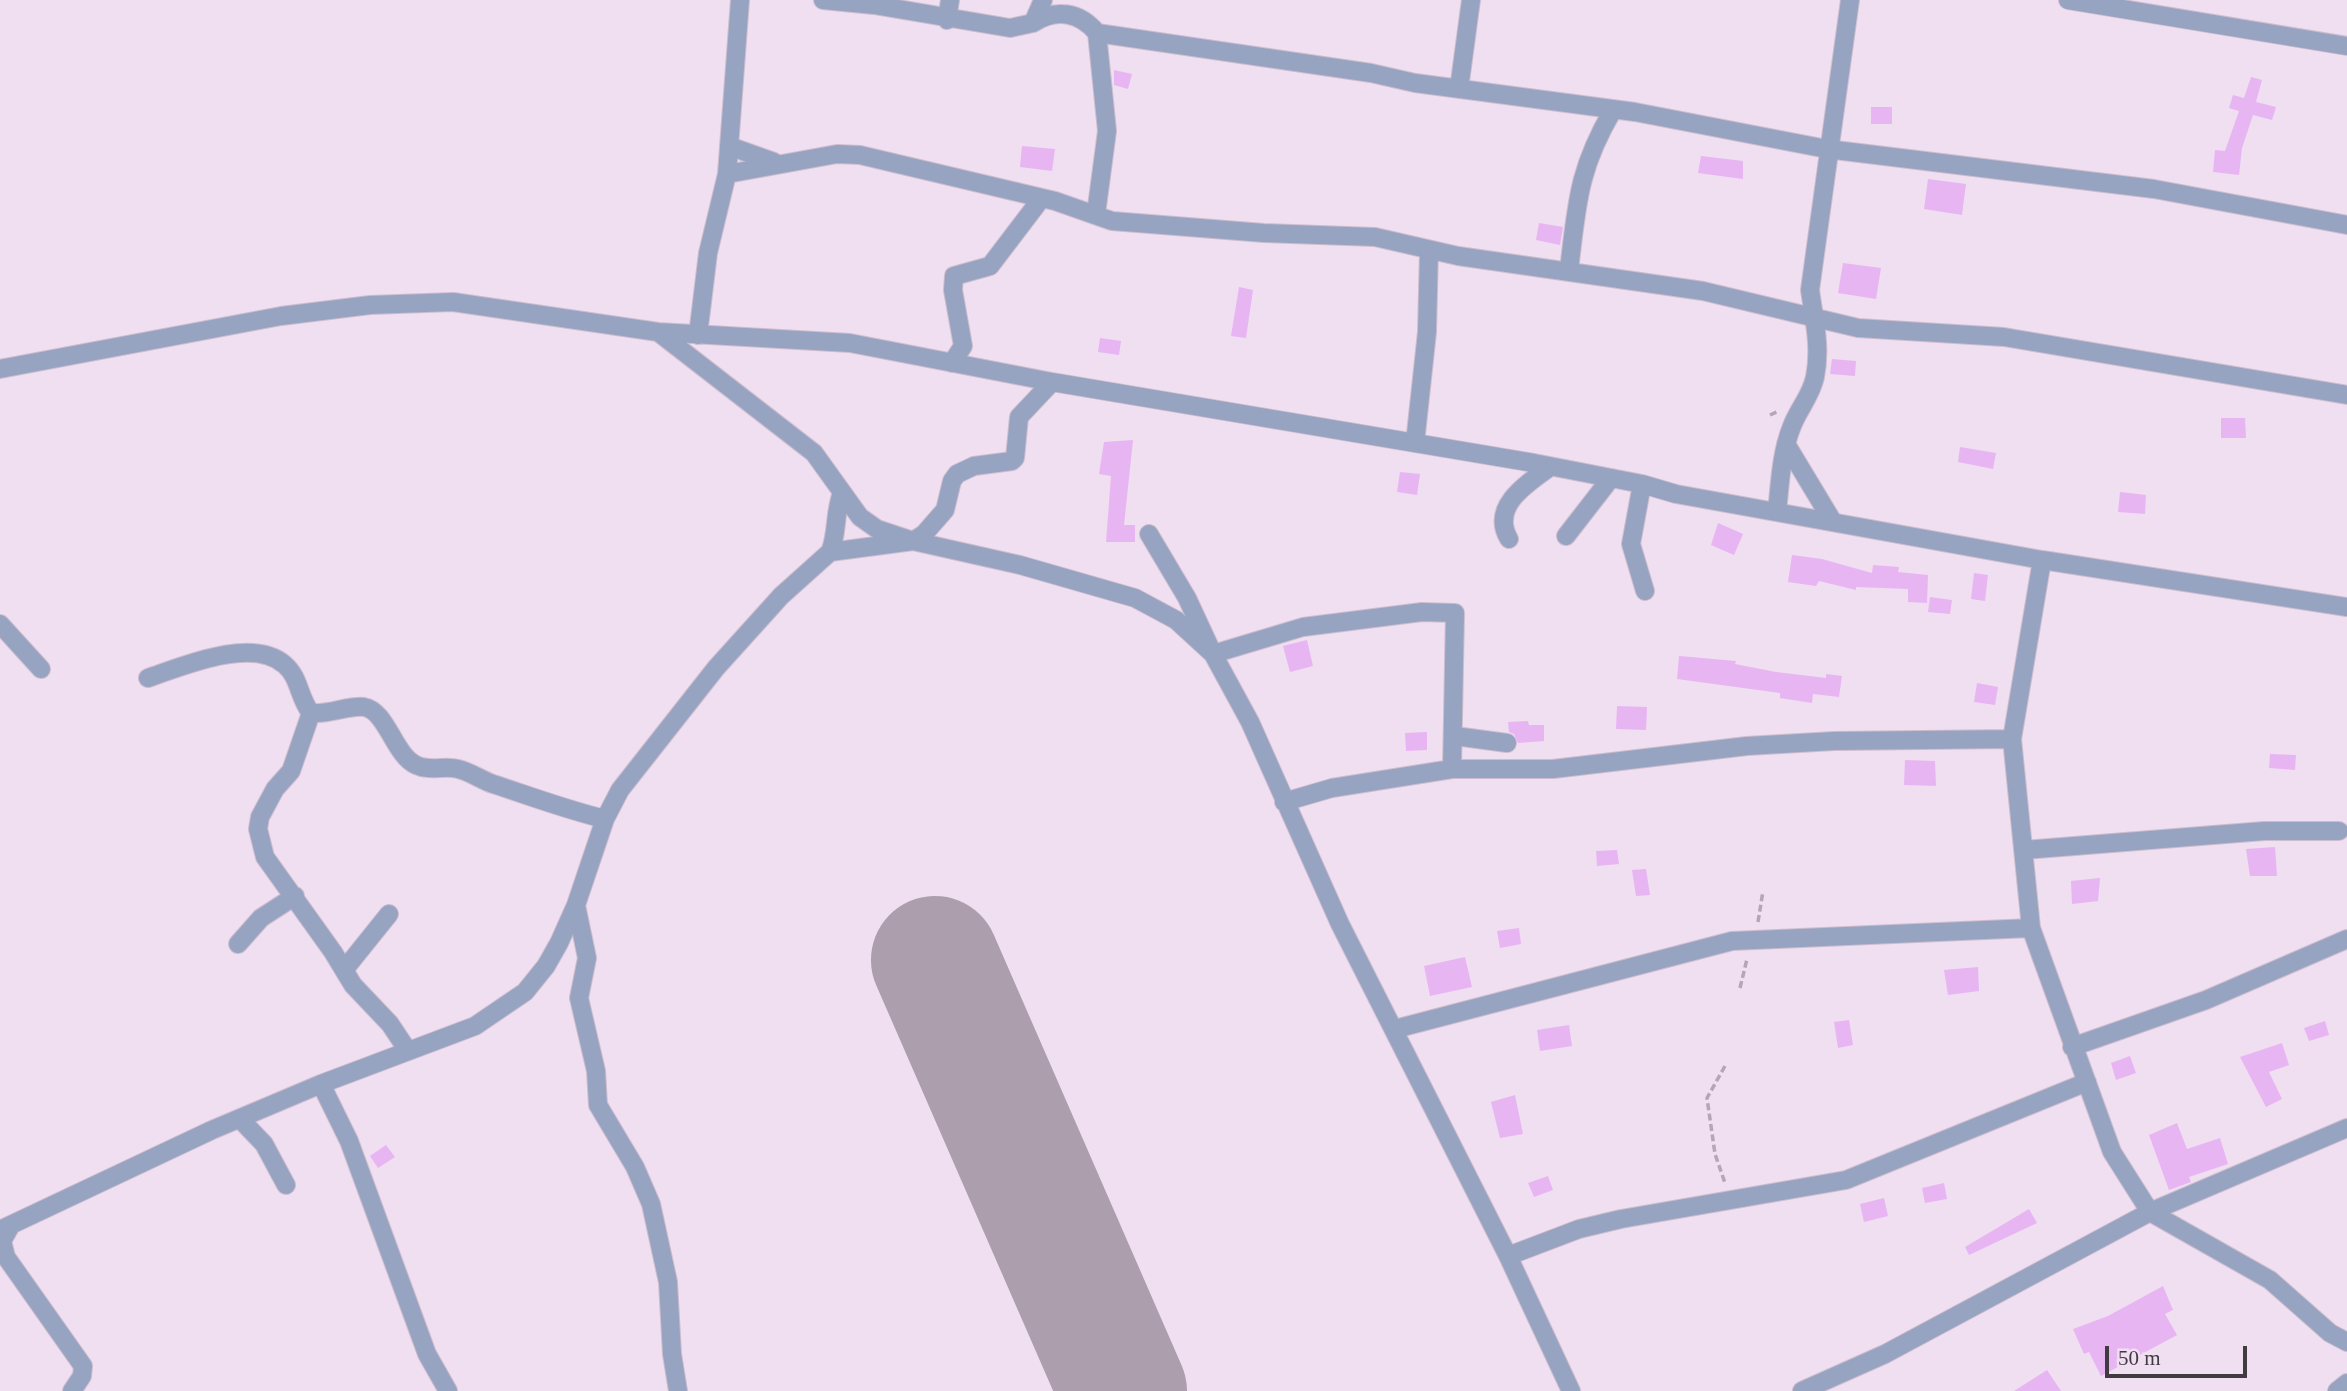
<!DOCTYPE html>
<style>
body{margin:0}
#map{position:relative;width:2347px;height:1391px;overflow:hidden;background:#f0def1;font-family:Georgia,serif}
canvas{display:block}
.scale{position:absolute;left:2105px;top:1346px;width:142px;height:32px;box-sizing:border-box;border:4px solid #413a41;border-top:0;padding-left:9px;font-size:21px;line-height:24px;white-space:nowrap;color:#413a41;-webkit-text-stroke:5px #f0def1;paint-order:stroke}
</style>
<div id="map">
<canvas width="2347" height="1391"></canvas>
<div class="scale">50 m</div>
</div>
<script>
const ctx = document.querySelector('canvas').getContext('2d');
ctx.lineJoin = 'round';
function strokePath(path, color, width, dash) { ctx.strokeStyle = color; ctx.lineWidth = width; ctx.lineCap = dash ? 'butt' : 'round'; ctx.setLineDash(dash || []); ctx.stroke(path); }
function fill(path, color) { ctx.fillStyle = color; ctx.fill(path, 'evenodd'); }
strokePath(new Path2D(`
 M 935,960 L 1123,1391`), '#ac9eac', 128);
fill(new Path2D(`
 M 1114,70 L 1132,74 L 1128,89 L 1114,85 Z
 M 2251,77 L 2262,80 L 2256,102 L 2276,107 L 2272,120 L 2253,115 L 2242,148 L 2239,175 L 2213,172 L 2215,150 L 2225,151 L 2239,111 L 2229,108 L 2233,95 L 2244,98 Z
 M 1871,107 L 1892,107 L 1892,124 L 1871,124 Z
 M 1022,146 L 1055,149 L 1052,171 L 1020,167 Z
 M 1701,156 L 1743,161 L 1743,179 L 1698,173 Z
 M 1928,179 L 1966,184 L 1962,215 L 1924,209 Z
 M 1539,223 L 1563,227 L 1560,245 L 1536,240 Z
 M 1843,263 L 1881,268 L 1876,299 L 1838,293 Z
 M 1239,287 L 1253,290 L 1246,338 L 1231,336 Z
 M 1100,338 L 1121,341 L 1119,355 L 1098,352 Z
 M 1832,359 L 1856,361 L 1855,376 L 1830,374 Z
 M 2221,418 L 2245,418 L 2246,438 L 2221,438 Z
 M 1133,440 L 1124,525 L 1135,525 L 1135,542 L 1106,542 L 1111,476 L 1099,474 L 1104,442 Z
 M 1960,447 L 1996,453 L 1993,469 L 1958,462 Z
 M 1400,472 L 1420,474 L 1417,495 L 1397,492 Z
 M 2120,492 L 2146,495 L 2145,514 L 2118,512 Z
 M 1718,523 L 1743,534 L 1734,555 L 1711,545 Z
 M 1792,555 L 1822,559 L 1872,573 L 1873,565 L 1899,567 L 1898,572 L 1928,575 L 1927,603 L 1908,602 L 1908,589 L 1856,587 L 1856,590 L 1819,581 L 1816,586 L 1788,582 Z
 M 1974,573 L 1988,575 L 1985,601 L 1971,599 Z
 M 1930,597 L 1952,600 L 1950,614 L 1928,612 Z
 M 1307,640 L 1313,666 L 1290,672 L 1283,646 Z
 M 1679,656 L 1736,661 L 1735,664 L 1776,672 L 1826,678 L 1826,674 L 1842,676 L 1839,697 L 1813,694 L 1812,703 L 1780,698 L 1780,693 L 1677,679 Z
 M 1977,683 L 1998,687 L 1995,705 L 1974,702 Z
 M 1617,706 L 1647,707 L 1646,730 L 1616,729 Z
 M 1528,721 L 1529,725 L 1544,725 L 1544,741 L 1518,743 L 1514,734 L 1509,732 L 1508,722 Z
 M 1427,732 L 1427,750 L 1406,751 L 1405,733 Z
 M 2270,754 L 2296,755 L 2295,770 L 2269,768 Z
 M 1905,760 L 1935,761 L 1936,786 L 1904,785 Z
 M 2275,847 L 2277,876 L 2250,876 L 2246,849 Z
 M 1617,850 L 1619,864 L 1597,866 L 1596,851 Z
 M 1646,869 L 1650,895 L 1636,896 L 1632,870 Z
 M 2100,878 L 2098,901 L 2072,904 L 2071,881 Z
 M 1519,928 L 1521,944 L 1500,948 L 1497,931 Z
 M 1465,957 L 1472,987 L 1430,996 L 1424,966 Z
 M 1978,967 L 1979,991 L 1948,995 L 1944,970 Z
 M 1849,1020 L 1853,1045 L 1838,1048 L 1834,1022 Z
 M 2325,1021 L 2329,1035 L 2309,1041 L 2304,1028 Z
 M 1569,1025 L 1572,1046 L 1540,1051 L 1537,1030 Z
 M 2282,1043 L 2289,1065 L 2269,1072 L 2282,1099 L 2266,1107 L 2240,1057 Z
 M 2130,1056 L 2136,1073 L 2116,1080 L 2111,1063 Z
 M 1515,1095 L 1523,1134 L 1500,1138 L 1491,1102 Z
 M 2177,1123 L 2187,1149 L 2220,1138 L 2228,1164 L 2189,1177 L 2191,1182 L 2169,1190 L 2149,1135 Z
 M 386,1145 L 395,1157 L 378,1168 L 370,1156 Z
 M 1548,1176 L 1553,1190 L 1534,1197 L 1528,1183 Z
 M 1944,1183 L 1947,1199 L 1925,1203 L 1922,1188 Z
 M 1884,1198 L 1888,1216 L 1864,1222 L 1860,1204 Z
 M 2029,1209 L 2037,1223 L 1969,1255 L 1965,1247 Z
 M 2163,1286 L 2173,1310 L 2165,1314 L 2177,1335 L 2101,1376 L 2089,1352 L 2084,1354 L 2073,1329 L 2108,1316 Z
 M 2047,1370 L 2061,1391 L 2014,1391 Z`), '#e8b5f3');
const minor = new Path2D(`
 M 823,0 L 874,5 L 1010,28 L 1033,23
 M 1043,0 L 1033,23 C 1056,8 1080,12 1097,33 L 1107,131 L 1096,214
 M 2068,0 L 2347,46
 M 947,20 L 950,0
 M 1097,33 L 1371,73 L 1415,83 L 1635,112 L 1827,149 L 2154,189 L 2347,225
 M 1459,89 L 1471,0
 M 729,146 L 774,162
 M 727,174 L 837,154 L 860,155 L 1055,201 L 1112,221 L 1264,233 L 1375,237 L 1458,256 L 1703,291 L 1858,328 L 2004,337 L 2347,395
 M 1569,270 C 1577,204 1578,169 1613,110
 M 658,332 L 814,453 L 860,517 L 877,529 L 913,541 L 1020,565 L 1135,598 L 1176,620 L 1213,654 L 1250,722 L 1340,924 L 1508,1256 L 1571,1391
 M 698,335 L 708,253 L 727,174 L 740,0
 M 952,363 L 963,346 L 953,290 L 954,276 L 990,266 L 1041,199
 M 0,369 L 281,316 L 370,305 L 453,302 L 658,332 L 850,343 L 1052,382 L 1534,463 L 1642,484 L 1676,494 L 2042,560 L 2347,607
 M 1415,443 L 1427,332 L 1429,250
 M 1786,444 L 1833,522
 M 1642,484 L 1631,544 L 1645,591
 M 1777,512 C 1780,484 1781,453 1792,426 C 1799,408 1811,396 1815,377 C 1821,347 1814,319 1810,290 L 1850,0
 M 1149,534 L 1187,598 L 1213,654 L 1303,627 L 1422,612 L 1455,613 L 1452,769
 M 1566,536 L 1611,478
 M 1509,539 C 1490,507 1526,484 1550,467
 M 830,552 C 838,533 834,513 842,493
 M 2042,560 L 2012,739 L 2031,928 L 2112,1152 L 2150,1212 L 2270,1280 L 2330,1333 L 2347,1342
 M 0,624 L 41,669
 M 148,678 C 183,666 253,636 285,665 C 300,678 299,699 311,713 C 329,715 349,705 364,707 C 387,711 394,755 416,765 C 430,772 445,765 458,769 C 471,772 481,780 493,784 C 530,796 567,810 605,819
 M 311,713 L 291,771 L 275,789 L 260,817 L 258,829 L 265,857 L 333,952 L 353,985 L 390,1024 L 408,1051
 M 1455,736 L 1507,743
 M 1284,802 L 1332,788 L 1452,769 L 1553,769 L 1747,746 L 1834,741 L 2012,739
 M 2024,850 L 2264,831 L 2339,831
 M 576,905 L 587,958 L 579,998 L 596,1071 L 598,1105 L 635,1167 L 651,1204 L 668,1282 L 672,1354 L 678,1391
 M 238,944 L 261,918 L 295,896
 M 344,970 L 389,914
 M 1395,1029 L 1732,941 L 2031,928
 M 2072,1047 L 2206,1000 L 2347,939
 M 321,1084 L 349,1141 L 427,1354 L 448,1391
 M 241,1120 L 264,1144 L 286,1185
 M 11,1225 L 2,1241 L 6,1257 L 83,1366 L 82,1376 L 72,1391
 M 0,1230 L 212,1130 L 321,1084 L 475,1026 L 525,992 L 546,966 L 559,943 L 576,905 L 605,819 L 620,790 L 716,668 L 781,596 L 830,552 L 913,541 L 924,534 L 945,510 L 952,481 L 957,474 L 974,466 L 1012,461 L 1015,458 L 1019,417 L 1052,382
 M 1508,1256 L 1579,1229 L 1621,1219 L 1846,1180 L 2087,1082
 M 1802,1391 L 1885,1354 L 2150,1212 L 2347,1128
 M 2337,1391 L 2347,1383`);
strokePath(minor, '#cdbdce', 20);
strokePath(new Path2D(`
 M 1770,415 L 1779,411
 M 1758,922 L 1763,891
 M 1740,988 L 1747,959
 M 1725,1066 L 1707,1098 L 1715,1154 L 1725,1183`), '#b4a6b5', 3.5, [7, 3.5]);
strokePath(minor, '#96a3c1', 18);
</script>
